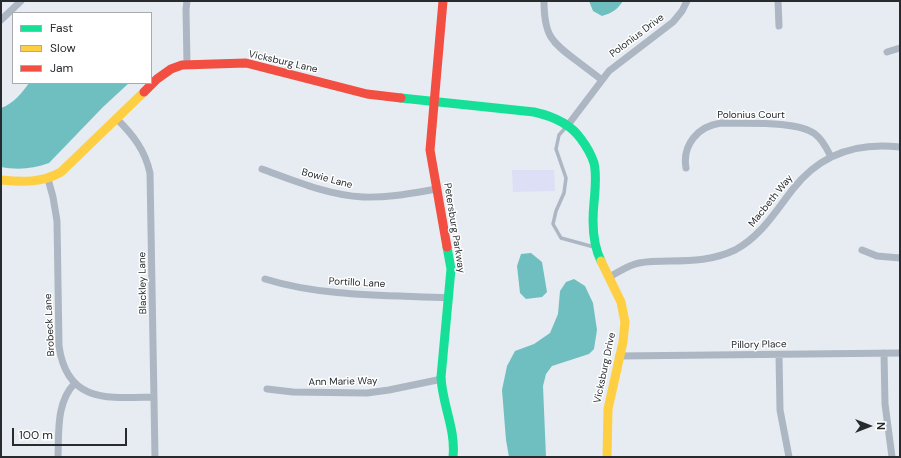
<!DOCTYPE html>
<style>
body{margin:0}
#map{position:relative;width:901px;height:458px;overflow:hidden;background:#e6ecf1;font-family:"DM Sans",sans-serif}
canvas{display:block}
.frame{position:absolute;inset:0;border:2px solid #272b2e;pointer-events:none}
.legend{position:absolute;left:12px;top:12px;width:140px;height:72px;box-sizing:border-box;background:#fff;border:1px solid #a9aaab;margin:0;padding:5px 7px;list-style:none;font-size:12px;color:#272b2e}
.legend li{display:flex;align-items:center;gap:8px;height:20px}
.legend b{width:20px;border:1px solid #a9aaab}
.north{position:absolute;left:849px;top:406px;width:40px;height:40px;-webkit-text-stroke:3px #fff;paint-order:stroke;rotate:90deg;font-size:11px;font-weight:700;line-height:16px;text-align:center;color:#272b2e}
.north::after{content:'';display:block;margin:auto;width:14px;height:18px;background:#272b2e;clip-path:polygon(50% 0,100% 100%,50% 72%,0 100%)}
.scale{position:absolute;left:12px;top:428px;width:115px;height:18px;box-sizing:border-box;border:2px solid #272b2e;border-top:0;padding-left:5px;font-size:12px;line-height:14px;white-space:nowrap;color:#272b2e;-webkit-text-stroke:3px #fff;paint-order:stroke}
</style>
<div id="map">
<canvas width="901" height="458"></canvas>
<div class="frame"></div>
<ul class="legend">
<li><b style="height:5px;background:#16e098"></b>Fast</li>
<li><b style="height:5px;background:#ffcf43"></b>Slow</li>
<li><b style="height:5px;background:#f24e42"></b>Jam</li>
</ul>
<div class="north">N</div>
<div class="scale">100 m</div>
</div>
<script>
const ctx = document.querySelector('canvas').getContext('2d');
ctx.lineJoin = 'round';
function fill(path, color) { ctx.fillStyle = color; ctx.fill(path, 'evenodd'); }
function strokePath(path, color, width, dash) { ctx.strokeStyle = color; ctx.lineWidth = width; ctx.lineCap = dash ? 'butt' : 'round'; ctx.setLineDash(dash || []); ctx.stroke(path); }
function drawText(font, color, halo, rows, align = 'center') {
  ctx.font = font + ' "DM Sans",sans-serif'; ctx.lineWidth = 3; ctx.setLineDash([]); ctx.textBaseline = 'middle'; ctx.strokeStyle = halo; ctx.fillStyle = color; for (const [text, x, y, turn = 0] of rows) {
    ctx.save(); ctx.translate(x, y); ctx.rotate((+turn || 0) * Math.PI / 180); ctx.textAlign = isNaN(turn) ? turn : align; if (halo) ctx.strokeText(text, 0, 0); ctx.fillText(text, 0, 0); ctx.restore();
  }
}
fill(new Path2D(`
 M 512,170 L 554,170 L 555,191 L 513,192 Z`), '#dddff6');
fill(new Path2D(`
 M 589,1 L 623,1 C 617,10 612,13 602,16 L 593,11 Z
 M 29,83 L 129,83 L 103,107 L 49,163 C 33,169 17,170 1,167 L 1,108 C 13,104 22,93 29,83 Z
 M 531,253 L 542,262 L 547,292 L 542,297 L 526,299 L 520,293 L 517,266 L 521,254 Z
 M 574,279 L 585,286 L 593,303 L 597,330 L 594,349 L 589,354 L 552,366 L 546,374 L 543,386 L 546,457 L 509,457 L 506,440 L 502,390 L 507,366 L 515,351 L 534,344 L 550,333 L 558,314 L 560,291 L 566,282 Z`), '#70bfc0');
strokePath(new Path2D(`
 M 567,126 L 559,135 L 556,149 L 566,178 L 564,193 L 556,211 L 553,224 L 561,238 L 594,247`), '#adb6c3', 3.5);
strokePath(new Path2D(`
 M 544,1 C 544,35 551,42 577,61 C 585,67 594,74 602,80
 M 778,1 L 779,26
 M 1,20 L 21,1
 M 887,52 L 900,48
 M 187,64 L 186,9 L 187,1
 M 117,119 C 133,135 145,150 150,173 L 155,457
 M 568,125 L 609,71 L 673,22 L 682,11 L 687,1
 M 686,168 C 682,145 698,126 721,123 C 745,124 796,120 815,134 C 823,140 827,149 831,157
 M 262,169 C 295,181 328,195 363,197 C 388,198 413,193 437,189
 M 48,179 L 53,197 L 57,221 L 59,346 C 67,404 109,398 154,397
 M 862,250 L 877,256 L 900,258
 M 609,277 C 619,272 628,265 639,263 C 649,261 659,261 670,261 C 692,261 714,260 735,250 C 761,236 775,212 793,189 C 820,154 857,142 900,147
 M 265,279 C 323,297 388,295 449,298
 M 884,353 L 885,404 L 892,457
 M 779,355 L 780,410 L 789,457
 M 619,356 L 900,353
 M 267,389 L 293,392 L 367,393 L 389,390 L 442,379
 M 58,457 C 59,432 56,402 75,383`), '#adb6c3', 7);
strokePath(new Path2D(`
 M 401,98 L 534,112 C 552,116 570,123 581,139 C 587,147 591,154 594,163 C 597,176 595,190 594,203 C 592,223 592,243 601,261
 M 447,247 L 451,269 L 441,377 C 442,404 456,429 453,457`), '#16e098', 9);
strokePath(new Path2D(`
 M 1,180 C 23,182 42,183 61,172 L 144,92
 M 601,261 L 621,302 L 625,322 L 623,342 L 608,409 L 607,457`), '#ffcf43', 9);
strokePath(new Path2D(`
 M 443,1 L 430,150 L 447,247
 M 144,92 L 157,79 L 171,69 L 182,65 L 246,63 L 367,94 L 401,98`), '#f24e42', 9);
drawText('10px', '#272b2e', '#fff', [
 ["Polonius Drive",637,36,-37],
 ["Vicksburg Lane",283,62,13],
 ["Polonius Court",751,115],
 ["Bowie Lane",327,179,15],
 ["Macbeth Way",771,201,-51],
 ["Petersburg Parkway",454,228,81],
 ["Blackley Lane",143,283,-91],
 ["Portillo Lane",357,283,3],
 ["Brobeck Lane",50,325,-93],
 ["Pillory Place",759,345,-1],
 ["Vicksburg Drive",605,368,-78],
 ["Ann Marie Way",343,382,-1]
]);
</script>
